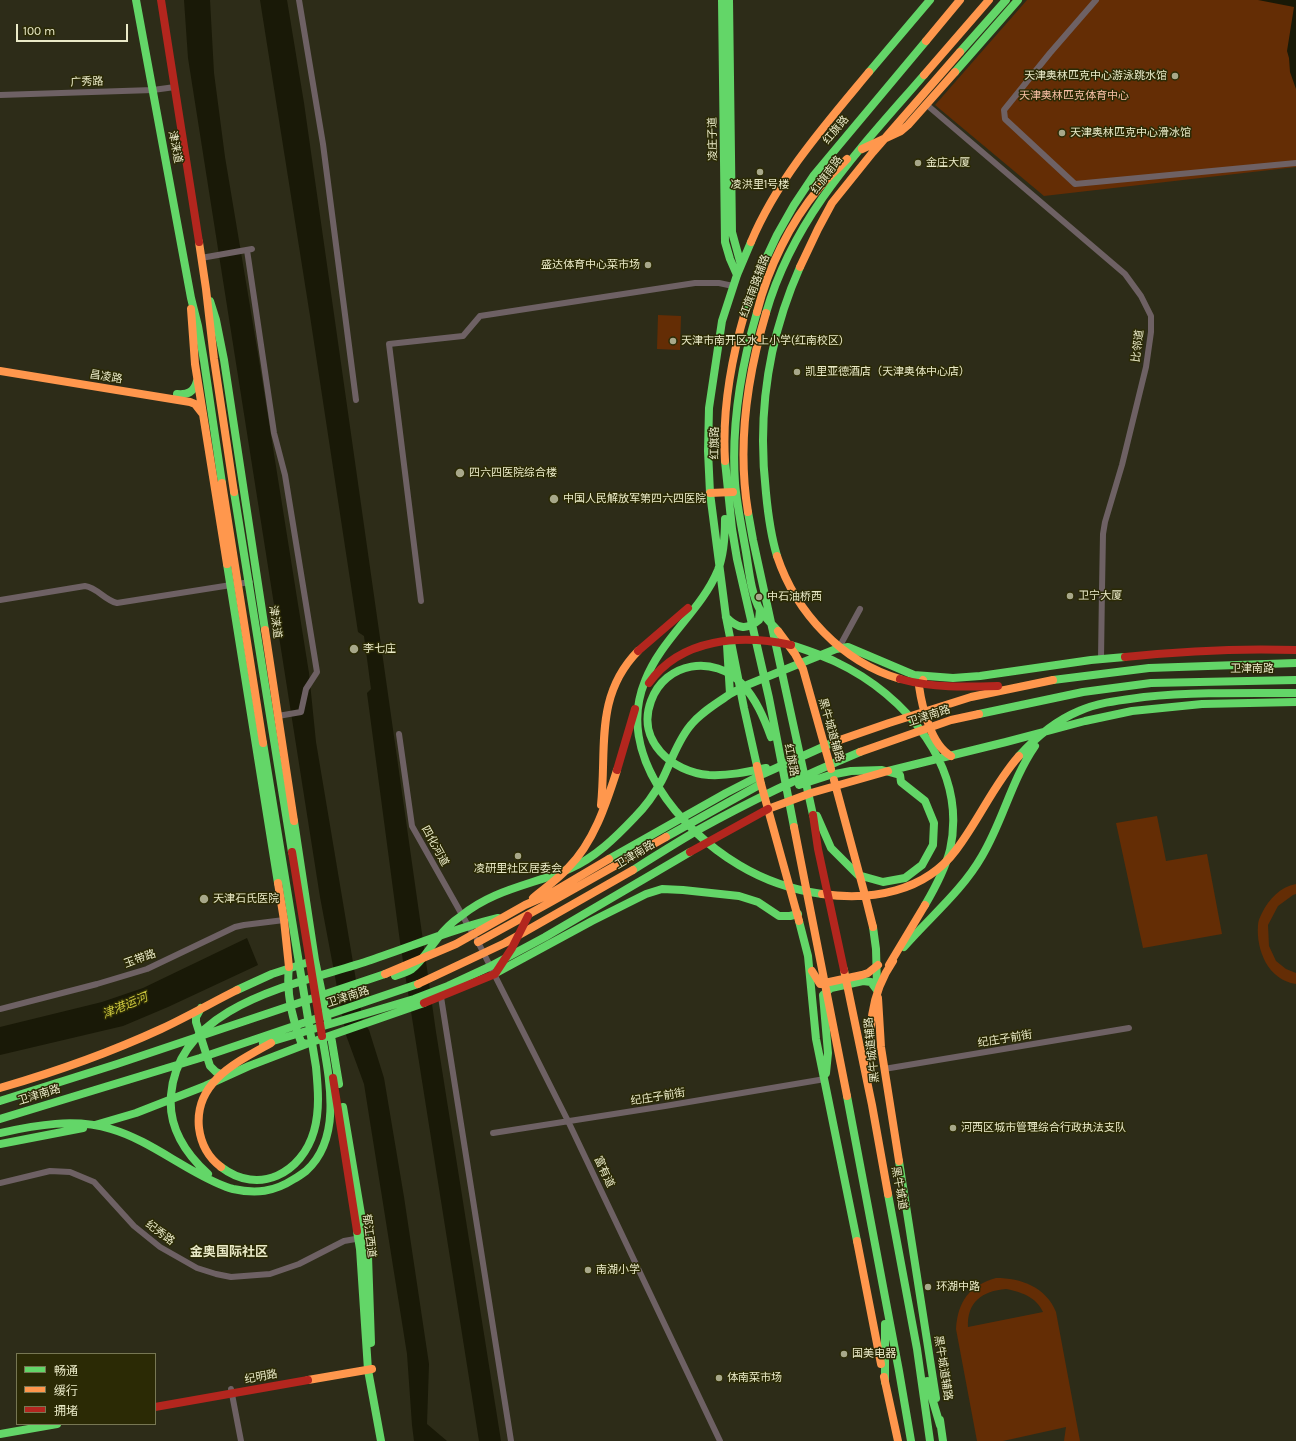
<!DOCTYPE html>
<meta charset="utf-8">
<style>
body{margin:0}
#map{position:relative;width:1296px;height:1441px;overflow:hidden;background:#2d2c18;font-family:Karla,"Noto Sans SC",sans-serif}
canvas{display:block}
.legend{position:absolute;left:16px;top:1353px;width:140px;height:72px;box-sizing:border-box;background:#2b2a05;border:1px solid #777753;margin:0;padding:5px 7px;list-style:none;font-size:12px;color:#eaeac8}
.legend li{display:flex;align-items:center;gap:8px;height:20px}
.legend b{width:20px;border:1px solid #777753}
.scale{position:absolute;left:16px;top:24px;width:112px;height:18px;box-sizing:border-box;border:2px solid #eaeac8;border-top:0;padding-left:5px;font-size:12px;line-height:14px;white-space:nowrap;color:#eaeac8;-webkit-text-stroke:3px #2b2a05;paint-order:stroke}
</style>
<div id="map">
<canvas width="1296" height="1441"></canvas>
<ul class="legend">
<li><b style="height:5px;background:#63d668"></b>畅通</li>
<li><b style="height:5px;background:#ff974d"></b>缓行</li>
<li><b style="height:5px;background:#b3261e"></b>拥堵</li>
</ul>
<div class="scale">100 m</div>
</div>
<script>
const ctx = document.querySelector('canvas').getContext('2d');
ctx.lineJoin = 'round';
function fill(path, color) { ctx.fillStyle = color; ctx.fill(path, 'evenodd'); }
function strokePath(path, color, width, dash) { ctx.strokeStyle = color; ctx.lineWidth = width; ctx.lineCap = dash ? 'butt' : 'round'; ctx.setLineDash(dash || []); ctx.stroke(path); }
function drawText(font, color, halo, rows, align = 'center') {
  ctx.font = font + ' Karla,"Noto Sans SC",sans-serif'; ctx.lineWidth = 3; ctx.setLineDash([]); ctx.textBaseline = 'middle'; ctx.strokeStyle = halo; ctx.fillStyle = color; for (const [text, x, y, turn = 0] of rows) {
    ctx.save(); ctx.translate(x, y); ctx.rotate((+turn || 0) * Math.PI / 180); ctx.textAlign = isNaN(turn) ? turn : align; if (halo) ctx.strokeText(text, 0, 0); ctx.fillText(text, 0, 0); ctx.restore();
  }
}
fill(new Path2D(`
 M 1027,0 L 1296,0 L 1296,167 L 1044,196 L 935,105 Z
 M 658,315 L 681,316 L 680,350 L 657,349 Z
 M 1157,816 L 1166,861 L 1207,854 L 1222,934 L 1143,948 L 1116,823 Z
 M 1296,884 L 1296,894 L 1293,895 L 1278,906 L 1268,925 L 1269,946 L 1276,961 L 1286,969 L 1296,973 L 1296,984 C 1268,980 1256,950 1258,925 C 1258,921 1260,917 1262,913 C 1269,899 1280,887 1296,884 Z
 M 996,1278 C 1021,1278 1046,1287 1056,1312 L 1080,1441 L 1064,1441 L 1066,1427 L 1003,1441 L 977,1441 L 956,1329 C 958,1301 969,1286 996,1278 ZM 1006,1289 C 1022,1292 1036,1297 1043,1312 L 968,1327 C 967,1302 982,1291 1006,1289 Z`), '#642d05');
fill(new Path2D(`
 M 184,0 L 210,0 L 214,73 L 225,157 L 258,354 L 309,673 L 316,742 L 363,1022 L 369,1030 L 384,1078 L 404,1197 L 429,1364 L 427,1424 L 447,1441 L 414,1441 L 412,1425 L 407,1354 L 364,1084 L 346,1035 L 320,897 L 188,58 Z
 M 260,0 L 287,0 L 304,103 L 436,1032 L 501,1441 L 479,1441 L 400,942 L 367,693 L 371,689 L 364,636 L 358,632 L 310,316 Z
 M 1258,0 L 1296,0 L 1296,89 L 1290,72 L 1289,58 L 1287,51 L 1294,7 Z
 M 247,938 L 258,965 L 168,1007 L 123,1026 L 0,1055 L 0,1027 L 102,1002 L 143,988 Z`), '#191907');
strokePath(new Path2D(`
 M 299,0 L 323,144 L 356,400
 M 1096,0 L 1050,53 L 1004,110 L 1005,119 L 1075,184 L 1296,163
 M 0,95 L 153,90 L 175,87
 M 927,105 L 1125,274 L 1141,296 L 1151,316 L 1151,332 L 1146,367 L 1122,465 L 1105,522 L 1103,534 L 1102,589 L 1101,659
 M 247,250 L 274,433 L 285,475 L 317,672 L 306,689 L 301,712 L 278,716
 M 201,258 L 252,249
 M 0,600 L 85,586 C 98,588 104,600 117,603 L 250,582
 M 421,601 L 389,344 L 463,336 L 480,316 L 695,283 L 719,283 L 733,286
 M 842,642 L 860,609
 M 399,734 L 412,826 L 470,929
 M 477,940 L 568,1121 L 720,1441
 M 441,997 L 511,1441
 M 0,1009 L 97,984 L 147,969 L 235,927 L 244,925 L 284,920
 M 884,1069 L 1129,1028
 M 493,1133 L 665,1106 L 825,1079
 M 0,1183 L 50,1171 L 70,1172 L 94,1182 L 134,1226 L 160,1247 L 197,1268 L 216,1274 L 231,1277 L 270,1274 L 299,1264 L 344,1241 L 361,1238
 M 231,1389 L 241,1441`), '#6e6164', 6);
strokePath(new Path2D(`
 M 136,0 L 191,298 L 198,326 L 204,361 L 222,483
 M 722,0 L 725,242 L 730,259 L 737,275
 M 729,0 L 732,232 L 741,265
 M 960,52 L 1006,0
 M 869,72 L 930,0
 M 955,72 L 1018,0
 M 751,242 L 737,275 L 722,321 L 709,408 L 708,451 L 710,493 L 726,617 L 744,708 L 757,766
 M 210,301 L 216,320 L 224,360 L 265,630
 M 745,312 L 762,267 L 777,235 L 794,205 L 814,175 L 926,41
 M 757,312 C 741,367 731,425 735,483 C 737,506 742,529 746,552 C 749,570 751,594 760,610 C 765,618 772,624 778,631
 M 766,313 C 794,216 860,149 924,75
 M 177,394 C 188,395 194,392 197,381
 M 725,461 L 732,529 L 737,559 L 769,698 L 794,827
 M 234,492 L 292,852
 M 748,512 L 753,540 L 813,815
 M 725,519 C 725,536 724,554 718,570 C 701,611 661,639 645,681 C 615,754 680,830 739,865 C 764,880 793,890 822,894
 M 777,556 C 771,536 768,514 766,493 C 757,414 768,339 800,267
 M 227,564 L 278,883
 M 726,617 C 737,628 746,631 759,620 L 760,610
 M 728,641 L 727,645 L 730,694 L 747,685 L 801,663
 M 791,645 C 806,650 822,655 836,662 C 906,695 968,768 950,850 C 945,869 935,888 925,905
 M 801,663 L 836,649 L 848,647 L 914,675 L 953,678 L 980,676 L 1091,660 L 1125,657
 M 1053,680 L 1149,668 L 1296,663
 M 979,714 L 1083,692 L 1151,683 L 1296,680
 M 1019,756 C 1036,737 1055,721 1079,711 C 1099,702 1122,700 1144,697 C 1194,692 1245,693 1296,693
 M 766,768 C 747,772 728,776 709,775 C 672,772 636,741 651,701 C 665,662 714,654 742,684 C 756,699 764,718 771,737
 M 888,771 L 1006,742 L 1085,721 L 1132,711 L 1202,704 L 1296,702
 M 799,785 L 830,775 L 851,771 L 882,770 L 900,775 L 901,782 L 925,801 L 934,823 L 933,845 L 922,865 L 905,878 L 883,882 L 858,875 L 831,848 L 817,816
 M 294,821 L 315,960
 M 666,837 L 761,784
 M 609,859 L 726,793 L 763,774 L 834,742
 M 633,870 C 655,856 676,843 698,830 C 750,801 805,775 860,752
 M 799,921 L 808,956 L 816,1039 L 857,1241
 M 873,927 L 876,949 L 877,985
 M 904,947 C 930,917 962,891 982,856 C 1003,821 1011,781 1035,746
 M 289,967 C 286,992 292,1018 301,1042 L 306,1044
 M 496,973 L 592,921 L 646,894 L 662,889 L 683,890 L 739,896 L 758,902 L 779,916 L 790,916 L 798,914
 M 395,976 C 401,974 407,972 412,969 C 422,961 429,949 437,939 C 444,930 452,922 461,916 C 494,889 532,885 569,869 C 595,858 616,837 635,817 C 646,806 655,793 662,780 C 671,762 677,742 690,726 C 700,713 716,704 730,694
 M 237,990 L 272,974 L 315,960 L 328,1022
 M 201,1008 L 196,1017 L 196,1022 L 210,1066 L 216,1072 L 225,1076
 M 331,1036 L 339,1084
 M 263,1044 L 414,999 L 448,986 L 489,967 L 545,937 L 690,852
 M 826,1073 L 828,1053 L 823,995 L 831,988 L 863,981 L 871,982 L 877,990
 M 847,1096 L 899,1371 L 911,1441
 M 0,1101 L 117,1064 L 385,974
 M 343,1107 L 368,1256 L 371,1343
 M 0,1119 L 200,1058 L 418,984
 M 95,1125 L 136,1113 L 205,1086 L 249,1066 L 309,1043 L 424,1003
 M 0,1133 C 36,1125 75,1118 111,1129 C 142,1138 169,1158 197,1173 C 208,1179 221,1186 233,1189 C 256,1194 274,1192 294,1179 C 298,1177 302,1174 306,1171 C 343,1138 329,1077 322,1036
 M 0,1144 L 83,1128
 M 899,1161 L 936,1398
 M 221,1167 C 259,1196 302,1173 314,1131 C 320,1110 318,1088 316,1067 L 263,743
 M 208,1174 C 185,1153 168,1127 171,1095 C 179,1002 301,984 371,960 C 413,946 455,928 498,918
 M 888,1194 L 917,1349 L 930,1441
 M 357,1231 L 360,1249 L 368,1370 L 381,1441
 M 885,1324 L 885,1382
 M 927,1381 L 940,1425
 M 940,1420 L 943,1441
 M 0,1434 L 57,1424`), '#63d668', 8);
strokePath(new Path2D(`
 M 926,41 L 960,0
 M 924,75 L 989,0
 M 862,149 L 901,131 L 908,125 L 955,72
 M 199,242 L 206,289 L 214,359 L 234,492
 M 751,242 C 778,178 825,125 869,72
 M 800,267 L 818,229 L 832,203 L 873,152 L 960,52
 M 191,309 L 195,364 L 227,564
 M 757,312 C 768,268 790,223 819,188 C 827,178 838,169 847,159
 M 0,371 L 190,402 L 195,404 L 202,413
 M 725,461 C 722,411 731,360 745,312
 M 222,483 L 263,743
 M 710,493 L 733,492
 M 748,512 C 737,445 747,377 766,313
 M 777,556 C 796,613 842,662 900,679
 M 265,630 L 294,821
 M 778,631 L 795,654 L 803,669 L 831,769
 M 923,680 L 919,686 C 922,707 931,745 951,756
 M 834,742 L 889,723 L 971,697 L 1053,680
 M 860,752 L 951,720 L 979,714
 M 757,766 L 761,784 L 799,921
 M 834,780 L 866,899 L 873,927
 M 601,805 C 607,748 594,696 638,651
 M 768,809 L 811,793 L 888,771
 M 794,827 L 847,1096
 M 278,883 L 284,920 L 289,967
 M 822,894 C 871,901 925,892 956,850 C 979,820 994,784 1019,756
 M 533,898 C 545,888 558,879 568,868 C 594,842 606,804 617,770
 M 478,942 L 549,903 L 666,837
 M 889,965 L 925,905
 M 844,970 L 872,1105 L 888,1194
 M 812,971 L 820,984 L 862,975 L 868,973 L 878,965
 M 385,974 L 456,944 L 525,905 L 548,895 L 609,859
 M 418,984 L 505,943 L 633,870
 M 878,998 L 881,1047 L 899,1161
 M 871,1072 C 869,1031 869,996 893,961
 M 0,1088 C 55,1072 109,1053 161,1029 C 187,1017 211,1003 237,990
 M 221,1167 C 209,1158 201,1144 199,1128 C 194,1082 237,1062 271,1043
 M 857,1241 L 881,1364
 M 884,1377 L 898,1441
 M 308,1380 L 372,1369`), '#ff974d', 8);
strokePath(new Path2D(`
 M 161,0 L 199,242
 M 638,651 L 688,608
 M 1125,657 C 1182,651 1239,648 1296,650
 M 900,679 C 933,688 965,687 998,686
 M 649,683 C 681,638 741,634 791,645
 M 617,770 L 635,709
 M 813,815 L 818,849 L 844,970
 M 292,852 L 322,1036
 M 690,852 L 768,809
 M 424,1003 L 495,974 L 512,948 L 528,916
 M 333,1078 L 357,1231
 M 155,1407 L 308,1380`), '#b3261e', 8);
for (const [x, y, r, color] of [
 [1175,76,4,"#a8a88a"],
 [1062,133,4,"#a8a88a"],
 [918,163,4,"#a8a88a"],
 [760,172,4,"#a8a88a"],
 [648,265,4,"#a8a88a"],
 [673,341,4,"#a8a88a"],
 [797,372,4,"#a8a88a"],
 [460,473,5,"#a8a88a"],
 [554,499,5,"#a8a88a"],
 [1070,596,4,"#a8a88a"],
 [759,597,4,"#a8a88a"],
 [354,649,5,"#a8a88a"],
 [518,856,4,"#a8a88a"],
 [204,899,5,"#a8a88a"],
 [953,1128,4,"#a8a88a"],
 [588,1270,4,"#a8a88a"],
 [928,1287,4,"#a8a88a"],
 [844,1354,4,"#a8a88a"],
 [719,1378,4,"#a8a88a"]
]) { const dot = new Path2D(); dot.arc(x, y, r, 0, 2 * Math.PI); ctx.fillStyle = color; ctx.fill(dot); strokePath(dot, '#2b2a05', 1.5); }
drawText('11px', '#eaeac8', '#2b2a05', [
 ["天津奥林匹克中心游泳跳水馆",1167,76,"right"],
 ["天津奥林匹克中心滑冰馆",1070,133],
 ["金庄大厦",926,163],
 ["凌洪里1号楼",760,185,"center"],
 ["盛达体育中心菜市场",640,265,"right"],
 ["天津市南开区水上小学(红南校区)",681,341],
 ["凯里亚德酒店（天津奥体中心店）",805,372],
 ["四六四医院综合楼",469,473],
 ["中国人民解放军第四六四医院",563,499],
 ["卫宁大厦",1078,596],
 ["中石油桥西",767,597],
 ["李七庄",363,649],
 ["凌研里社区居委会",518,869,"center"],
 ["天津石氏医院",213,899],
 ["河西区城市管理综合行政执法支队",961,1128],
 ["南湖小学",596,1270],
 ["环湖中路",936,1287],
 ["国美电器",852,1354],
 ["体南菜市场",727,1378]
], 'left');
drawText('11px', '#eaeac8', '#2b2a05', [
 ["广秀路",87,82,-2],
 ["红旗路",836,130,-50],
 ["凌庄子道",713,139,-91],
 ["津涞道",175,147,79],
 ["红旗南路",827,175,-53],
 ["红旗南路辅路",755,286,-70],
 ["比邻道",1138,346,-83],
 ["昌凌路",106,377,9],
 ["红旗路",715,443,-90],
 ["津涞道",275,622,82],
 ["卫津南路",1252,669],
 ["卫津南路",929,716,-18],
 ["黑牛城道辅路",831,730,74],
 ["红旗路",791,760,79],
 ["四化河道",435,846,61],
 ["卫津南路",635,855,-31],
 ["玉带路",140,959,-20],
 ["卫津南路",348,997,-18],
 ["纪庄子前街",1005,1039,-9],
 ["黑牛城道辅路",872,1050,-96],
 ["卫津南路",39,1095,-17],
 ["纪庄子前街",658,1097,-9],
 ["富有道",604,1172,65],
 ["黑牛城道",899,1188,80],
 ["纪秀路",160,1233,37],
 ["郁江西道",369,1236,83],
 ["黑牛城道辅路",943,1368,81],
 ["纪明路",261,1377,-10]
]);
drawText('11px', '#f8bfa4', '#2b2a05', [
 ["天津奥林匹克体育中心",1074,96]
]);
drawText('italic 12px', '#cac53d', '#2b2a05', [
 ["津港运河",125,1006,-23]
]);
drawText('bold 13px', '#eaeac8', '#2b2a05', [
 ["金奥国际社区",229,1252]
]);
</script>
